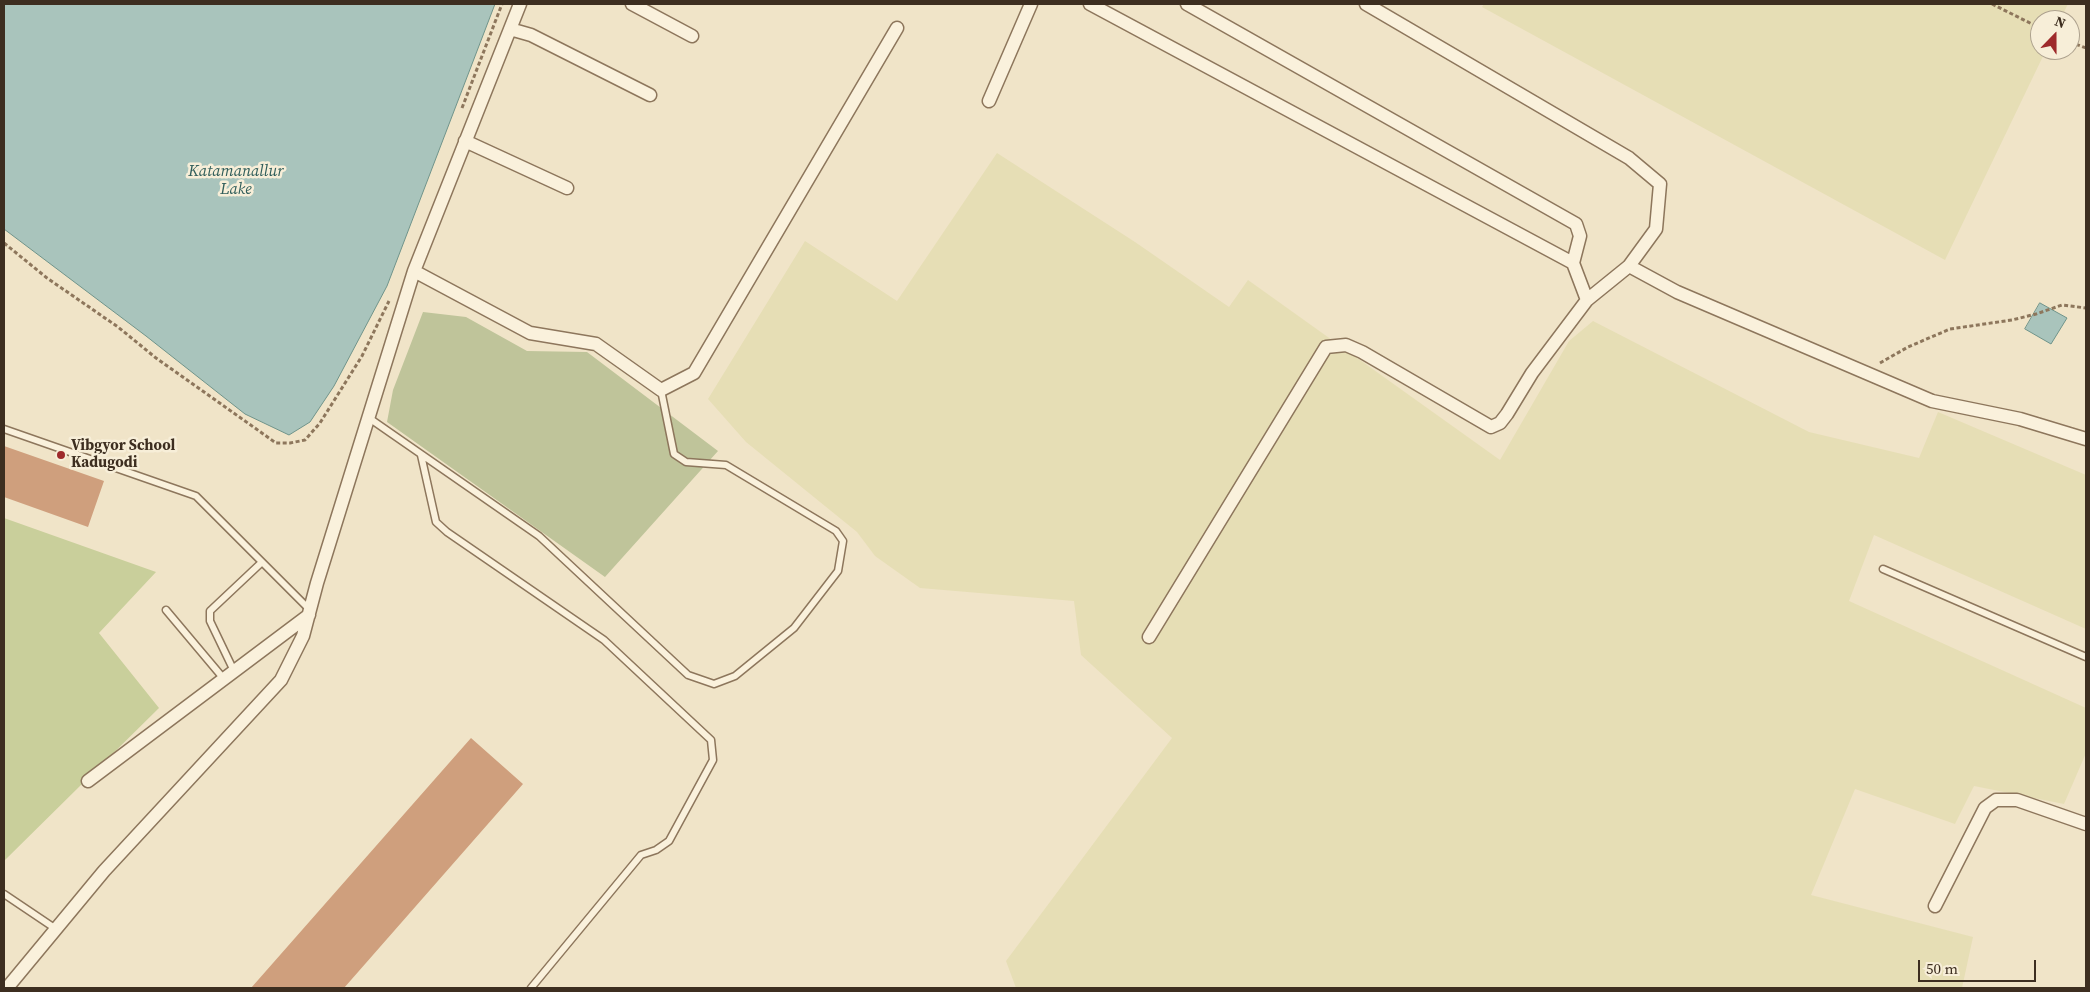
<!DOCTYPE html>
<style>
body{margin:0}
#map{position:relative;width:2090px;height:992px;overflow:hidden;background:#f0e4c8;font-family:"Source Serif 4",serif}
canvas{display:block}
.frame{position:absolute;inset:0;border:5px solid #3d2e20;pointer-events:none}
.north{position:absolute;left:2030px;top:10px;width:50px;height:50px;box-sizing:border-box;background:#f7eed8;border:1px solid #ada18e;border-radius:50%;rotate:22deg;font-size:14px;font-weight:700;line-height:20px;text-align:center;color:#3d2e20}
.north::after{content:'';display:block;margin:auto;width:18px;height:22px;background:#9e2a2b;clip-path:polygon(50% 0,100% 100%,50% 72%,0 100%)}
.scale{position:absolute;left:1918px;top:960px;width:118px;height:22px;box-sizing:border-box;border:2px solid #3d2e20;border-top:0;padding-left:6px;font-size:15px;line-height:18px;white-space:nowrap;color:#3d2e20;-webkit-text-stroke:4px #f7eed8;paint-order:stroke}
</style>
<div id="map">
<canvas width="2090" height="992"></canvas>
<div class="frame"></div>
<div class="north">N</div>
<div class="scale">50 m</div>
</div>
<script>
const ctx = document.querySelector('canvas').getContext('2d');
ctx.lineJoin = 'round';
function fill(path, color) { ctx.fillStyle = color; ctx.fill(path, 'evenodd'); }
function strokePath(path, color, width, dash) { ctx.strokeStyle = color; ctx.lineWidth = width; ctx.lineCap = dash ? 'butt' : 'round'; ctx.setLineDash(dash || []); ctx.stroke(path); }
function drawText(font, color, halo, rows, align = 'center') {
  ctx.font = font + ' "Source Serif 4",serif'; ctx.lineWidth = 5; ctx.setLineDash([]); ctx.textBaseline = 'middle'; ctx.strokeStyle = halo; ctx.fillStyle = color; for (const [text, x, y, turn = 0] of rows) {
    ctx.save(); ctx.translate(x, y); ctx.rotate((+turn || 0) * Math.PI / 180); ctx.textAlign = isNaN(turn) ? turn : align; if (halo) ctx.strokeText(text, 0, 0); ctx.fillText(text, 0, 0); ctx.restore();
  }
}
fill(new Path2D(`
 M 1484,4 L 2068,4 L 2060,20 L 2040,20 L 2040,50 L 2046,50 L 1945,260 L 1482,7 Z
 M 997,153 L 1135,242 L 1229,307 L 1248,280 L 1500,460 L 1569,341 L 1593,321 L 1809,432 L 1919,458 L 1938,412 L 2086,475 L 2086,629 L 1874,535 L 1849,601 L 2086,708 L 2086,753 L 2064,804 L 1974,786 L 1955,824 L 1855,789 L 1811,895 L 1973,937 L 1962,988 L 1016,988 L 1006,961 L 1172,738 L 1081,655 L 1074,601 L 920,588 L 875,556 L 857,532 L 746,442 L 708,399 L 805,241 L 897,301 Z`), '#e6deb5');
fill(new Path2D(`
 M 4,518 L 156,572 L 99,633 L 159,708 L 4,861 Z`), '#c9cf9b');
fill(new Path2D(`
 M 423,312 L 466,317 L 527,351 L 587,352 L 718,451 L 605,577 L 387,422 L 393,390 Z`), '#bfc49a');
const water = new Path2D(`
 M 4,4 L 495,4 L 387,286 L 334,386 L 310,422 L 289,435 L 245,414 L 146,336 L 4,229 Z
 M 2040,303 L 2067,318 L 2051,344 L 2025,329 Z`);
fill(water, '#a9c4bc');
strokePath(water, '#6f938a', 1);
fill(new Path2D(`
 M 4,446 L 104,481 L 88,527 L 4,497 Z
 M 471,738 L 523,784 L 344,988 L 251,988 Z`), '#cf9f7d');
const lane = new Path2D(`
 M 369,418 L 539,536 L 688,675 L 714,684 L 735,676 L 794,628 L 838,571 L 843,541 L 836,531 L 726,465 L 686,462 L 674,454 L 661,390
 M 4,429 L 196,496 L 310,610
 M 421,455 L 436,522 L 447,532 L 604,640 L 711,740 L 713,760 L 669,841 L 656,850 L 641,855 L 531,988
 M 1883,569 L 2086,657
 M 166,610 L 224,679
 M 234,671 L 210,621 L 210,611 L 261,563
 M 4,894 L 56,929`);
const street = new Path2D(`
 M 632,4 L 692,36
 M 1090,4 L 1573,263
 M 1187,4 L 1576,224 L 1580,236 L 1573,263 L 1587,300
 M 1366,4 L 1629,158 L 1660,184 L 1656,229 L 1629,266 L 1677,292 L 1932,401 L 2020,419 L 2086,439
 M 510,29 L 531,35 L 650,95
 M 989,101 L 1031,4
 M 465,141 L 567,188
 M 414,271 L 530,333 L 596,344 L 661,390 L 694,373 L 897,28
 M 1149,637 L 1326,347 L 1346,345 L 1362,352 L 1491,427 L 1500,423 L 1507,414 L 1532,373 L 1587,300 L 1629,266
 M 88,781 L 309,615
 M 1935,906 L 1985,808 L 1996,800 L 2017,800 L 2086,824
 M 7,988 L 104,871 L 281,680 L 303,636 L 317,583 L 414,271 L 520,4`);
strokePath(lane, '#8d765c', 9);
strokePath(street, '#8d765c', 15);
strokePath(new Path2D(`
 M 1992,4 L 2040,28
 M 2070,42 L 2086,48
 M 462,108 L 502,4
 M 4,243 L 47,278 L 118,327 L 156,358 L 276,443 L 290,443 L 305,440 L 320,423 L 362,356 L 389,301
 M 1880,363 L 1908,347 L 1950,329 L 2012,320 L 2036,314 L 2062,305 L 2086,308`), '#8d765c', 3, [4, 2.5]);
strokePath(lane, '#faf1dc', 6);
strokePath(street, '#faf1dc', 12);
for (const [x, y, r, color] of [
 [61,455,5,"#9e2a2b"]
]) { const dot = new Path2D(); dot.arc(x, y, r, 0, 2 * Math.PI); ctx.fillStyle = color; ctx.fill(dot); strokePath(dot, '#f7eed8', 2); }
drawText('bold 15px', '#3d2e20', '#f7eed8', [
 ["Vibgyor School",71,446],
 ["Kadugodi",71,463]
], 'left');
drawText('italic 16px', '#2f5d5a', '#f7eed8', [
 ["Katamanallur",236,172],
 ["Lake",236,190]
]);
</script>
